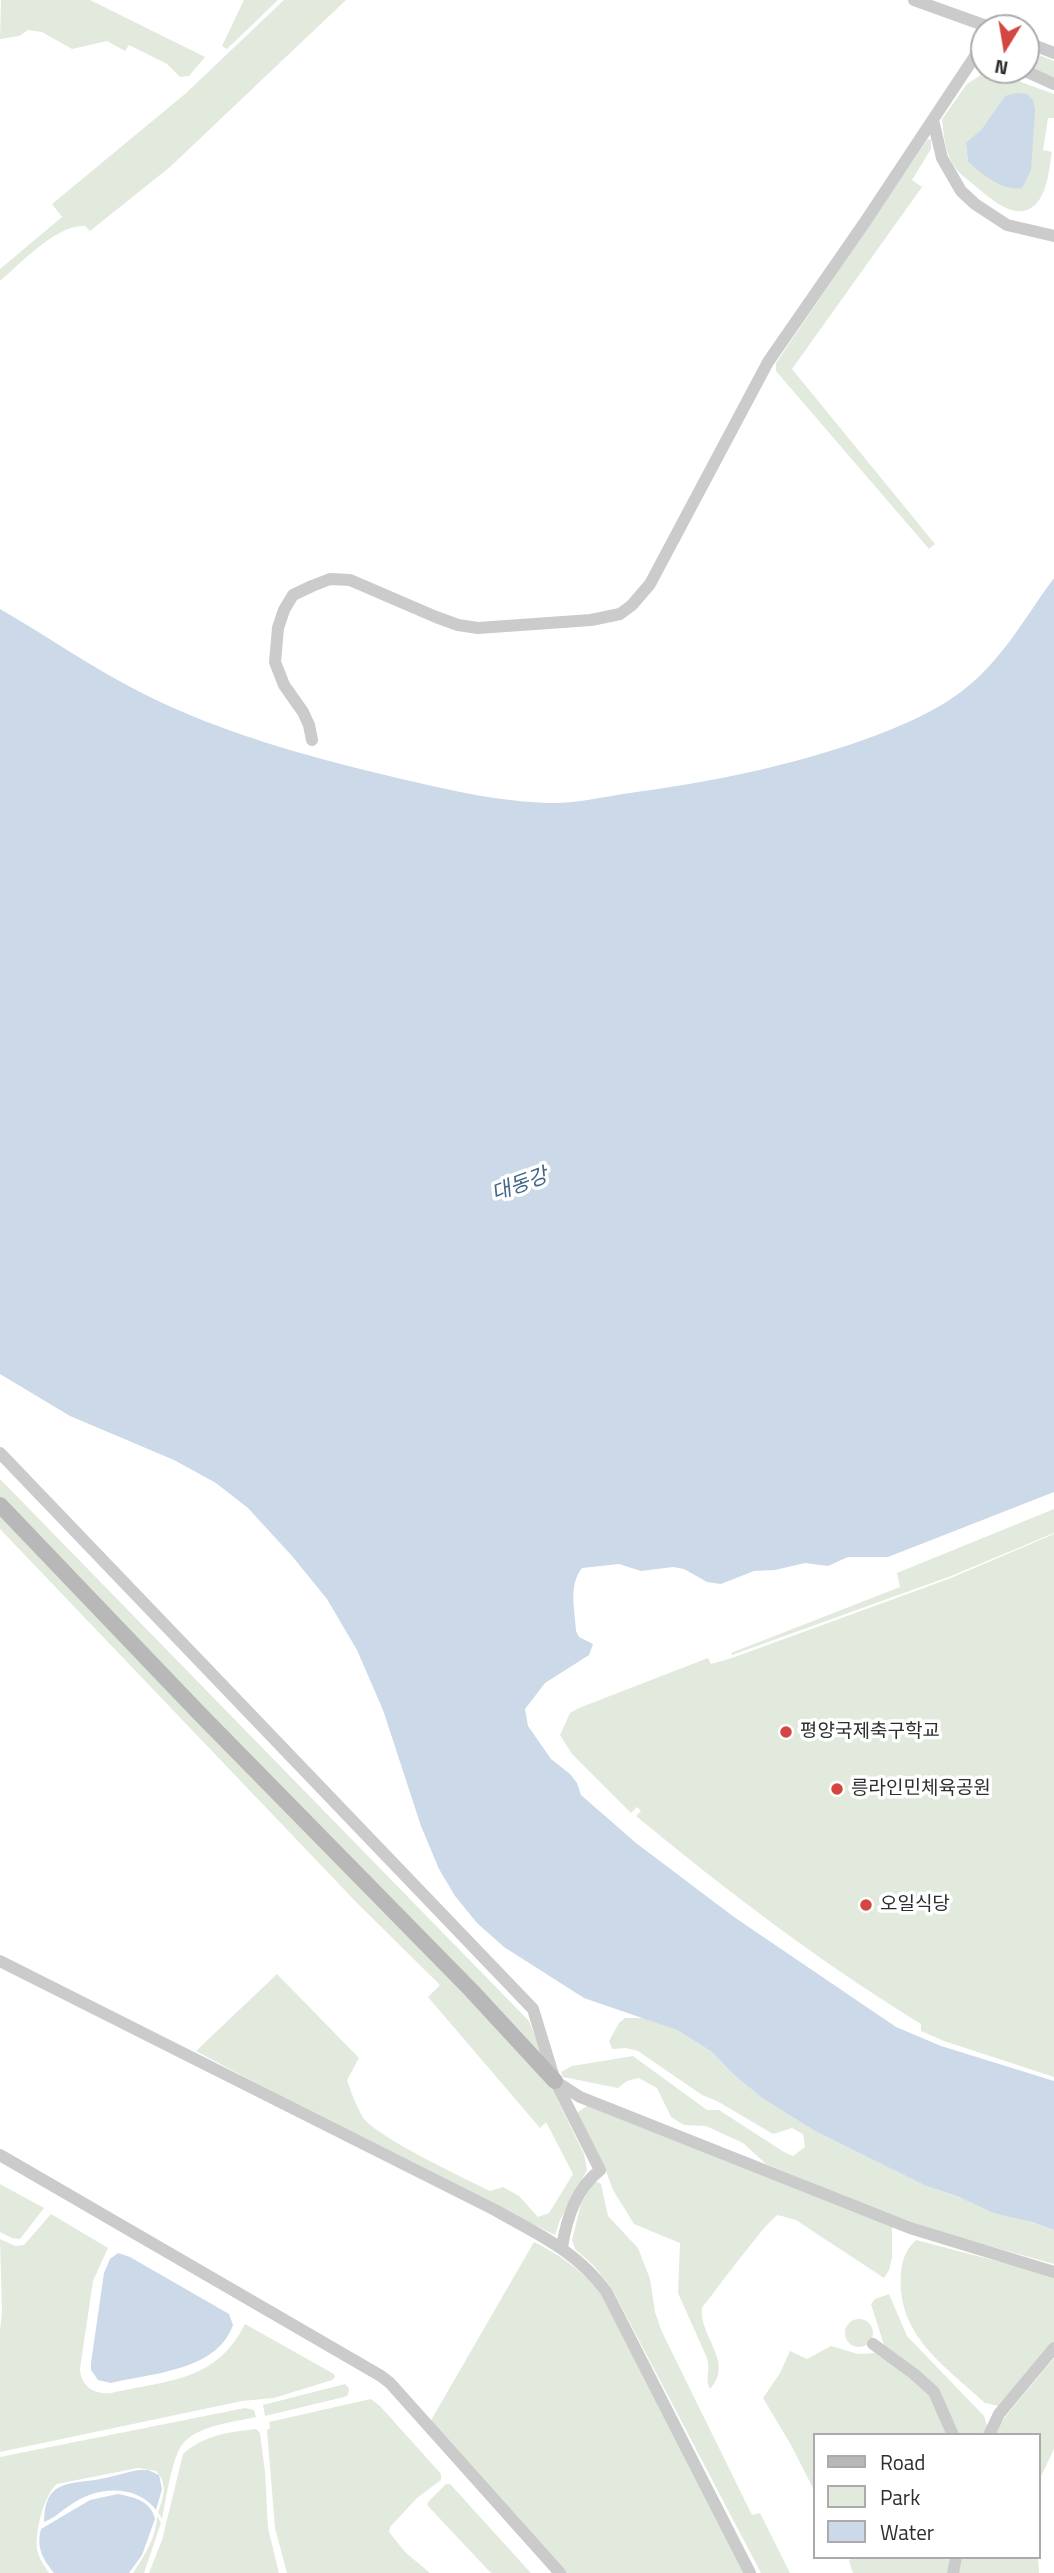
<!DOCTYPE html>
<meta charset="utf-8">
<style>
body{margin:0}
#map{position:relative;width:1054px;height:2573px;overflow:hidden;background:#fff;font-family:"Titillium Web",sans-serif}
canvas{display:block}
.legend{position:absolute;left:813px;top:2433px;width:228px;height:126px;box-sizing:border-box;background:#fff;border:2px solid #ababab;margin:0;padding:9px 12px;list-style:none;font-size:21px;color:#2e2e2e}
.legend li{display:flex;align-items:center;gap:14px;height:35px}
.legend b{width:35px;border:2px solid #ababab}
.north{position:absolute;left:970px;top:14px;width:70px;height:70px;box-sizing:border-box;background:#fff;border:2px solid #ababab;border-radius:50%;rotate:191deg;font-size:19px;font-weight:700;line-height:28px;text-align:center;color:#2e2e2e}
.north::after{content:'';display:block;margin:auto;width:24px;height:32px;background:#d34642;clip-path:polygon(50% 0,100% 100%,50% 72%,0 100%)}
</style>
<div id="map">
<canvas width="1054" height="2573"></canvas>
<ul class="legend">
<li><b style="height:9px;background:#b8b8b8"></b>Road</li>
<li><b style="height:19px;background:#e2eadd"></b>Park</li>
<li><b style="height:19px;background:#cbd9e8"></b>Water</li>
</ul>
<div class="north">N</div>
</div>
<script>
const ctx = document.querySelector('canvas').getContext('2d');
ctx.lineJoin = 'round';
function fill(path, color) { ctx.fillStyle = color; ctx.fill(path, 'evenodd'); }
function strokePath(path, color, width, dash) { ctx.strokeStyle = color; ctx.lineWidth = width; ctx.lineCap = dash ? 'butt' : 'round'; ctx.setLineDash(dash || []); ctx.stroke(path); }
function drawText(font, color, halo, rows, align = 'center') {
  ctx.font = font + ' "Titillium Web","Noto Sans KR",sans-serif'; ctx.lineWidth = 7; ctx.setLineDash([]); ctx.textBaseline = 'middle'; ctx.strokeStyle = halo; ctx.fillStyle = color; for (const [text, x, y, turn = 0] of rows) {
    ctx.save(); ctx.translate(x, y); ctx.rotate((+turn || 0) * Math.PI / 180); ctx.textAlign = isNaN(turn) ? turn : align; if (halo) ctx.strokeText(text, 0, 0); ctx.fillText(text, 0, 0); ctx.restore();
  }
}
fill(new Path2D(`
 M 90,0 L 205,57 L 189,76 L 180,77 L 167,64 L 129,45 L 125,51 L 107,41 L 72,49 L 42,32 L 28,30 L 19,36 L 0,39 L 1,0 Z
 M 244,0 L 278,0 L 227,49 L 222,46 Z
 M 284,0 L 346,0 L 170,167 L 90,231 L 85,226 C 57,224 21,263 0,281 L 0,269 L 62,217 L 52,204 L 185,94 Z
 M 1026,50 L 1054,61 L 1054,80 L 1034,71 L 1033,68 L 1026,65 Z
 M 988,70 L 1054,94 L 1054,118 L 1048,118 L 1043,150 L 1052,152 C 1049,168 1048,191 1036,204 C 1016,224 989,197 974,185 C 969,180 962,176 957,170 C 945,155 944,137 942,119 L 967,84 ZM 1005,96 L 1001,185 L 968,162 L 966,144 L 981,130 Z
 M 931,139 L 931,149 L 912,180 L 922,187 L 792,369 L 935,544 L 929,549 L 776,371 L 776,363 L 927,140 Z
 M 0,1479 L 529,2021 L 542,2054 L 539,2057 L 0,1497 Z
 M 1054,1509 L 1054,1533 L 951,1576 L 732,1655 L 731,1653 L 900,1587 L 897,1573 Z
 M 0,1513 L 468,1994 L 550,2085 L 584,2154 L 587,2170 L 560,2220 L 555,2235 L 383,2151 L 196,2051 L 277,1974 L 359,2058 L 347,2080 C 351,2092 356,2105 362,2116 C 372,2135 466,2179 490,2191 L 503,2187 L 519,2196 L 538,2217 L 549,2213 L 573,2174 L 546,2122 L 540,2128 L 428,1997 L 440,1985 L 358,1904 L 0,1529 Z
 M 1054,1534 L 1054,2077 L 944,2041 L 921,2031 L 921,2024 C 820,1962 727,1891 636,1816 L 641,1811 L 637,1807 L 631,1813 L 572,1754 L 560,1735 L 570,1713 L 579,1708 L 708,1658 L 711,1664 L 732,1658 L 951,1578 Z
 M 625,2018 L 645,2018 L 677,2030 L 712,2052 L 733,2074 L 762,2098 L 815,2131 L 926,2186 L 1054,2230 L 1054,2264 L 911,2224 L 766,2164 L 743,2143 L 706,2126 L 684,2125 L 671,2117 L 657,2088 L 639,2078 L 627,2081 L 618,2088 L 563,2077 L 561,2072 L 572,2066 L 633,2056 L 707,2110 L 719,2110 L 784,2152 L 793,2156 L 805,2147 L 803,2134 L 792,2128 L 773,2134 L 717,2101 L 702,2095 L 638,2051 L 626,2048 L 612,2049 L 609,2041 L 619,2023 Z
 M 587,2106 L 892,2227 L 892,2258 L 889,2270 L 884,2278 L 796,2220 L 778,2215 C 768,2219 714,2293 702,2308 C 699,2337 735,2362 710,2389 C 704,2379 711,2370 707,2358 L 678,2293 L 680,2243 L 634,2224 L 613,2190 L 606,2171 L 578,2116 L 578,2112 Z
 M 598,2182 L 601,2184 L 608,2216 L 638,2248 L 650,2279 L 655,2312 L 662,2332 L 752,2515 L 760,2513 L 790,2573 L 761,2573 L 611,2287 L 593,2265 L 575,2249 L 572,2240 L 581,2204 L 593,2183 Z
 M 0,2184 L 44,2208 L 20,2239 L 12,2238 L 0,2232 Z
 M 51,2214 L 108,2248 L 93,2281 L 80,2369 C 81,2386 94,2395 111,2393 C 168,2380 216,2382 245,2324 L 334,2374 L 335,2377 L 332,2380 L 274,2398 L 242,2401 L 0,2452 L 0,2330 L 2,2313 L 0,2239 L 15,2246 L 24,2245 Z
 M 916,2240 L 1054,2276 L 1054,2342 L 999,2406 L 985,2403 C 944,2365 896,2335 901,2273 C 902,2260 906,2249 916,2240 Z
 M 534,2242 C 564,2257 581,2271 604,2295 L 745,2573 L 565,2573 L 430,2422 Z
 M 889,2294 L 907,2336 L 984,2416 L 987,2426 L 984,2435 L 957,2435 L 944,2401 L 884,2345 L 871,2304 L 875,2299 Z
 M845 2333a14 14 0 1 1 28 0a14 14 0 1 1-28 0Z
 M 831,2346 L 858,2354 L 875,2353 L 919,2383 L 929,2394 L 947,2435 L 814,2435 L 814,2490 L 791,2445 L 763,2398 L 780,2373 L 790,2351 L 807,2359 Z
 M 1054,2358 L 1054,2449 L 1038,2483 L 1038,2435 L 994,2435 L 1005,2417 Z
 M 345,2384 L 349,2388 L 348,2395 L 344,2397 L 265,2416 L 263,2405 Z
 M 371,2399 L 380,2406 L 441,2474 L 441,2480 L 417,2498 L 390,2527 L 389,2532 L 405,2552 L 430,2573 L 287,2573 L 275,2528 L 267,2430 L 270,2428 L 269,2422 Z
 M 245,2408 L 254,2410 L 256,2417 C 234,2422 202,2425 185,2441 C 172,2453 166,2501 162,2519 L 158,2512 C 164,2497 168,2484 156,2471 L 138,2468 L 57,2484 C 44,2494 33,2537 38,2553 C 40,2560 45,2567 49,2573 L 0,2573 L 0,2457 Z
 M 256,2429 L 260,2433 L 265,2472 L 268,2528 L 279,2573 L 149,2573 L 162,2540 L 183,2454 C 204,2435 229,2432 256,2429 Z
 M 446,2484 L 450,2484 L 531,2573 L 492,2573 L 489,2571 L 427,2505 L 428,2502 Z
 M 157,2516 L 161,2523 L 144,2573 L 133,2573 C 145,2555 156,2538 157,2516 Z
 M 851,2557 L 950,2557 L 947,2573 L 853,2573 L 849,2561 Z
 M 962,2557 L 1038,2557 L 1039,2573 L 958,2573 Z`), '#e2eadd');
fill(new Path2D(`
 M 1017,93 L 1027,94 L 1033,100 L 1035,110 L 1031,170 L 1022,188 C 1002,192 983,174 968,162 L 966,143 L 981,130 L 1005,96 Z
 M 1054,578 L 1054,1492 L 888,1557 L 848,1557 L 828,1566 L 805,1563 L 775,1570 L 754,1571 L 721,1584 L 707,1582 L 684,1569 L 673,1567 L 641,1571 L 619,1564 L 582,1568 C 568,1586 575,1609 576,1631 L 579,1637 L 593,1644 L 589,1655 L 545,1683 L 525,1709 L 528,1726 L 551,1759 L 570,1774 L 577,1783 L 581,1795 L 636,1843 L 734,1917 L 896,2027 L 941,2046 L 1054,2081 L 1054,2230 L 1032,2222 L 994,2213 L 959,2197 L 926,2186 L 815,2131 L 762,2098 L 733,2074 L 712,2052 L 677,2030 L 584,1998 L 504,1947 L 477,1923 L 455,1896 L 439,1869 L 421,1826 L 383,1710 L 357,1650 L 327,1599 L 292,1556 L 248,1508 L 216,1483 L 174,1460 L 70,1416 L 0,1374 L 0,609 C 49,637 95,670 146,695 C 222,733 303,755 385,775 C 440,788 496,802 553,803 C 575,803 600,798 623,794 C 667,788 711,781 755,771 C 816,757 914,729 962,691 C 1002,661 1025,617 1054,578 Z
 M 118,2253 L 130,2257 L 229,2314 L 233,2325 C 217,2371 152,2373 111,2383 L 98,2380 L 91,2370 L 91,2363 L 104,2273 L 110,2259 Z
 M 138,2470 L 148,2470 L 159,2475 L 162,2489 L 156,2510 C 137,2484 97,2486 72,2504 C 62,2510 55,2518 44,2522 C 45,2483 63,2484 95,2480 C 109,2478 123,2473 138,2470 Z
 M 118,2494 C 134,2497 151,2501 155,2519 L 142,2555 L 129,2573 L 54,2573 C 43,2559 36,2548 41,2529 L 90,2500 Z`), '#cbd9e8');
strokePath(new Path2D(`
 M 914,0 L 992,28
 M 1026,42 L 1054,53
 M 1023,70 L 1054,84
 M 933,120 L 942,158 L 961,191 L 975,204 L 1007,225 L 1054,236
 M 312,740 L 309,725 L 303,712 L 284,685 L 275,662 L 278,628 L 284,610 L 293,595 L 312,586 L 330,579 L 350,580 L 436,617 L 458,625 L 478,628 L 591,620 L 620,614 L 632,605 L 650,584 L 768,362 L 865,222 L 979,50 L 984,52
 M 0,1453 L 533,2009 L 555,2081 L 600,2170 C 576,2189 567,2217 562,2247
 M 0,1961 L 495,2210 C 539,2235 575,2250 606,2291 L 750,2573
 M 555,2081 L 580,2097 L 910,2228 L 1054,2272
 M 0,2155 L 381,2376 L 390,2383 L 560,2573
 M 873,2344 L 914,2374 L 934,2392 L 953,2435
 M 989,2435 L 999,2414 L 1054,2348
 M 953,2573 L 956,2557`), '#cbcbcb', 12);
strokePath(new Path2D(`
 M 0,1505 L 198,1712 L 471,1990 L 555,2081`), '#b8b8b8', 16);
for (const [x, y, r, color] of [
 [786,1732,7,"#d34642"],
 [837,1789,7,"#d34642"],
 [866,1905,7,"#d34642"]
]) { const dot = new Path2D(); dot.arc(x, y, r, 0, 2 * Math.PI); ctx.fillStyle = color; ctx.fill(dot); strokePath(dot, '#fff', 2.5); }
drawText('19px', '#2e2e2e', '#fff', [
 ["평양국제축구학교",800,1732],
 ["릉라인민체육공원",851,1789],
 ["오일식당",880,1905]
], 'left');
drawText('italic 21px', '#446687', '#fff', [
 ["대동강",520,1186,-20]
]);
</script>
